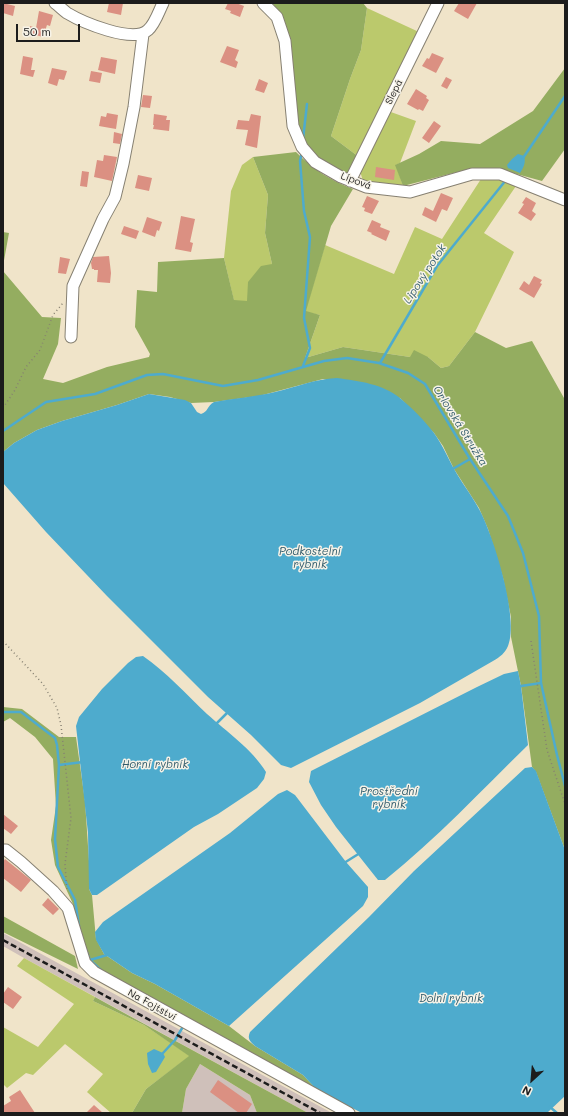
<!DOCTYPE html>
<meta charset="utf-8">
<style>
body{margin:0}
#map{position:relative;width:568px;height:1116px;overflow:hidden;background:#f0e4c9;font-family:Mali,sans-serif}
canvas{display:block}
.frame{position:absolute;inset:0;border:4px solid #1c1c1c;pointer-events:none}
.north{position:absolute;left:512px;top:1060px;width:40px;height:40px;-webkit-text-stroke:3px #f7f3e8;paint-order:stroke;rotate:206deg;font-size:11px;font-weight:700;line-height:16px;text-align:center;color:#1c1c1c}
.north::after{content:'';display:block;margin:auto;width:14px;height:18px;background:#1c1c1c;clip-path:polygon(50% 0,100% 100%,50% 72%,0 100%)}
.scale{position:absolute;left:16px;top:24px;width:64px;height:18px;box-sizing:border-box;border:2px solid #1c1c1c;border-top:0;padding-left:5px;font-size:12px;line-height:14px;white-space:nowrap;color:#1c1c1c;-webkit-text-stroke:3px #f7f3e8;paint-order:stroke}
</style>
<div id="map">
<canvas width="568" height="1116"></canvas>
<div class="frame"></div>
<div class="north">N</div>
<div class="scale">50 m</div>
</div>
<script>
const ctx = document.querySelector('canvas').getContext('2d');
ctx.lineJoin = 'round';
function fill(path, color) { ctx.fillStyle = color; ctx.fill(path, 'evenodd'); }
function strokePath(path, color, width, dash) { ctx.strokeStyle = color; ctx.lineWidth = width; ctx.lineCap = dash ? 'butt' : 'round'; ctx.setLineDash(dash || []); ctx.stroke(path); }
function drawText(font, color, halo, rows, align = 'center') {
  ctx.font = font + ' Mali,sans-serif'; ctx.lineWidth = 3; ctx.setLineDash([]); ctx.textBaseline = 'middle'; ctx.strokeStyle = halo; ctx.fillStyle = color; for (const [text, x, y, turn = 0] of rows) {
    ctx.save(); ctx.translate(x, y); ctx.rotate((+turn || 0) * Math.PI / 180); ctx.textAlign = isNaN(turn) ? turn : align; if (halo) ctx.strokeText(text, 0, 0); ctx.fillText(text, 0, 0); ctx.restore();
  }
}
fill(new Path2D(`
 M 3,933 L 332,1113 L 308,1113 L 24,958 L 3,946 Z
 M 200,1064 L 250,1095 L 257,1113 L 182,1113 L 186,1089 Z`), '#cfc0ba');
fill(new Path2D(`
 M 367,8 L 419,32 L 359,157 L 331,136 L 350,79 L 361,50 Z
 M 388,111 L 416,121 L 400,163 L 396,165 L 403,186 L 363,181 L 360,171 Z
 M 253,157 L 268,195 L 265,233 L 272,264 L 247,301 L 234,301 L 224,258 L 231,191 L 242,165 Z
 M 481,179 L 498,179 L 516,186 L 484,233 L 514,252 L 475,332 L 449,366 L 441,368 L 428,357 L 410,357 L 343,347 L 305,358 L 320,315 L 305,312 L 325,245 L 394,274 L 415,227 L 442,239 Z
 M 24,958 L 95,997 L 93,1001 L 144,1025 L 190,1056 L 146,1089 L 132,1113 L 111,1113 L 87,1092 L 103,1074 L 65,1044 L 33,1075 L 26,1073 L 7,1088 L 3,1084 L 3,1027 L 38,1047 L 74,1004 L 17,966 Z`), '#bbc96c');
fill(new Path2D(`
 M 272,3 L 363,3 L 367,8 L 361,50 L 350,79 L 331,136 L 359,157 L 349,176 L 317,157 L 306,146 L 297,126 L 281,14 Z
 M 565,68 L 565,149 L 542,181 L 502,170 L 469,169 L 403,186 L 395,165 L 419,154 L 441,141 L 480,144 L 533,111 Z
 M 296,152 C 314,170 330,180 353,189 L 331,226 L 306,311 L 320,315 L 305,358 L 343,347 L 410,357 L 414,350 L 428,357 L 441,368 L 449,366 L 475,332 L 506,348 L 532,341 L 564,398 L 565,397 L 565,850 L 536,772 L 532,767 L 521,686 L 511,637 L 511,617 L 503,578 L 488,529 L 479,508 L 454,469 L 443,446 L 434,433 L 400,398 L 323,379 L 259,396 L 214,402 L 191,403 L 170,397 L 149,394 L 117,405 L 62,421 L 37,430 L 14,443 L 3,452 L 3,271 L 42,317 L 61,318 L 58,344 L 43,379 L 63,383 L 107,367 L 149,357 L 150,354 L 135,327 L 137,290 L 157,292 L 158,262 L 224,258 L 234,300 L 247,301 L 248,282 L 261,266 L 272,264 L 265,233 L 268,195 L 253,157 Z
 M 3,232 L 9,233 L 3,266 Z
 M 3,707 L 22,709 L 59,737 L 76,737 L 85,801 L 89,861 L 89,889 L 92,895 L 96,939 L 104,954 L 132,973 L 155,984 L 229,1026 L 255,1046 L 303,1075 L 317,1090 L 107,975 L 90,960 L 80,933 L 73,904 L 55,865 L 51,840 L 56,806 L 53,759 L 35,737 L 10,718 L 3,722 Z
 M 3,916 L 75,956 L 78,969 L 3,932 Z
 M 95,997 L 115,1008 L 308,1113 L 257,1113 L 250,1095 L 200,1064 L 186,1089 L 182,1113 L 132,1113 L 146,1089 L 189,1056 L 144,1025 L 93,1001 Z`), '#94ad60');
fill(new Path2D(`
 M 518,154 L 524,156 C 526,162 524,167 520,173 L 508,168 L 507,165 L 512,159 Z
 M 337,378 C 359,381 383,384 400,398 C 412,408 425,421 434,433 C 442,444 447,456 453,467 C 461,482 471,494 479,509 C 493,534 520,620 508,646 C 505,653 500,657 493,661 L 420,703 L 291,768 L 281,765 L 251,735 L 208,697 L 107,596 L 46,532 L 3,483 L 3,452 L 14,443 L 37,430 L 62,421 L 117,405 L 149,394 L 185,400 L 191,403 L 197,412 L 201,414 C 208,412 207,406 214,402 C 234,398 255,397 275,392 C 297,387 314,379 337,378 Z
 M 143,656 C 166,672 186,694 207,714 C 227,732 252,749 266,772 L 264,779 L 257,788 L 218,814 L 194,827 L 97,895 L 92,895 L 89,889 L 88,833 L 76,726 L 79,717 L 102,689 L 128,663 L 136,657 Z
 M 518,671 L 521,686 L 528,745 C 481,791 436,839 385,880 L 378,880 L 336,827 L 321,805 L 309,782 L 311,771 L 477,687 L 504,674 Z
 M 532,767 L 536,771 L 565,850 L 565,1096 L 547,1113 L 362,1113 L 317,1090 L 303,1075 L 255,1046 C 250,1041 247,1039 250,1032 L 369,917 L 414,871 L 525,768 Z
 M 287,790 L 295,795 L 346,862 L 368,887 L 368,897 L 363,906 L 229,1026 L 155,984 L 132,973 L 104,954 L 96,940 L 95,932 L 103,922 L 230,833 L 278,794 Z
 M 154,1049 L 163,1053 L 165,1057 L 156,1072 L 152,1073 L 148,1064 L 147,1053 Z`), '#4eabcd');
strokePath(new Path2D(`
 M 303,139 L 307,104
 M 302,152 L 300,161 L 304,211 L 310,237 L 304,318 L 310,348 L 303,366
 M 523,158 L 565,96
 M 380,363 L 437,266 L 506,180
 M 3,431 L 46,402 L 95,394 L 147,375 L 163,374 L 223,386 L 258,380 L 324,361 L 347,358 L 379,363 L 408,373 L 425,384 L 470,459 L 508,516 L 523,553 L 539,616 L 541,683 L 557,755 L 565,786
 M 451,470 L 470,459
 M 519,688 L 521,686 L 541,683
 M 3,712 L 21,712 L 55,738 L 57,745 L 59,765 L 55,839 L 58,867 L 75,900 L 79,926
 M 215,725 L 229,711
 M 59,765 L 83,762
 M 344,863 L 360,853
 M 86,950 L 90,960 L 102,971
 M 90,960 L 107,955
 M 163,1053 L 175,1040 L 184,1025
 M 550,1107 L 557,1113`), '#4eabcd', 2.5);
fill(new Path2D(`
 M 3,3 L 15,6 L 13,16 L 3,13 Z
 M 109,3 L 123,3 L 121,15 L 107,12 Z
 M 228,3 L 236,3 L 244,6 L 240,17 L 230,13 L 231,11 L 225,9 Z
 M 459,3 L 477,3 L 468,19 L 454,11 Z
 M 39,11 L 53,15 L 50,26 L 47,25 L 43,37 L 28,33 L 30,26 L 36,28 Z
 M 227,46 L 239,50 L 235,60 L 238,62 L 236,68 L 220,62 Z
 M 432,53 L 444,58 L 436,73 L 422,66 L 427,58 L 429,59 Z
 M 23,56 L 33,58 L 31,70 L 35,70 L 33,77 L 20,74 Z
 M 101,57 L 117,60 L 115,74 L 98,70 Z
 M 52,68 L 67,71 L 64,80 L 59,79 L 57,86 L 48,83 Z
 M 91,71 L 102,73 L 100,83 L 89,81 Z
 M 446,77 L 452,80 L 447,89 L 441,86 Z
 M 259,79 L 268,83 L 264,93 L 255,90 Z
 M 416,89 L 427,96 L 426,98 L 429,100 L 423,111 L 419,109 L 418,110 L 407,104 Z
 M 143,95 L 152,96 L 150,108 L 141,107 Z
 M 107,113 L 118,115 L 116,129 L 99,126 L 101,116 L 106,117 Z
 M 154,114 L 167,116 L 166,120 L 170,120 L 169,131 L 153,129 L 154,125 L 153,125 Z
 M 251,114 L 261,116 L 257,148 L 245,145 L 248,130 L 236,129 L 238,120 L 249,121 Z
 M 434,121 L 441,126 L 429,143 L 422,138 Z
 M 114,132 L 122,134 L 120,144 L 113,143 Z
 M 104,155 L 117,157 L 112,181 L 94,177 L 97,160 L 103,161 Z
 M 376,167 L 395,170 L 394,180 L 375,177 Z
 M 82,171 L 89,172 L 87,187 L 80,186 Z
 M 138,175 L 152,178 L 149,191 L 135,188 Z
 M 441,193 L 453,198 L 447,211 L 442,209 L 436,222 L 422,215 L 425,207 L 433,211 Z
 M 367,196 L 379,201 L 372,214 L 364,211 L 365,208 L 362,207 Z
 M 526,197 L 536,203 L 532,211 L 536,214 L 531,221 L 518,213 L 524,204 L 522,203 Z
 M 181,216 L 195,219 L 190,242 L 193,243 L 191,252 L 175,249 Z
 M 147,217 L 162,222 L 159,231 L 157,230 L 155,237 L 142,232 Z
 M 372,220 L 381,224 L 380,227 L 390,231 L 386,241 L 371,234 L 372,233 L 367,231 Z
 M 124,226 L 139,231 L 136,239 L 121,234 Z
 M 109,256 L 111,273 L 110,283 L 97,282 L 98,270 L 94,270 L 94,269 L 92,269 L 91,263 L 93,257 Z
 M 60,257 L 70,259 L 66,274 L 58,273 Z
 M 534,276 L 542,280 L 540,283 L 542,284 L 534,298 L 519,289 L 524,281 L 529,285 Z
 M 3,814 L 18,826 L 11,834 L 3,828 Z
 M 5,859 L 31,880 L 21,892 L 3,878 L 3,862 Z
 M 48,898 L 59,909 L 53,915 L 42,905 Z
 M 8,987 L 22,997 L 13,1009 L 3,1002 L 3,994 Z
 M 218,1080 L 252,1104 L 246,1113 L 239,1113 L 210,1092 Z
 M 20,1090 L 35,1113 L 3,1113 L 3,1106 L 11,1101 L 9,1097 Z
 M 94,1105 L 103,1113 L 86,1113 Z`), '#db9082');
const minor = new Path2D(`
 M 55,3 C 59,6 63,10 67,13 C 82,22 133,44 148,30 C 155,24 159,11 163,3
 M 263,3 L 277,17 L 285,41 L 293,126 L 302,147 L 315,162 L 341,177 L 366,187 L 410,192 L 472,174 L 500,174 L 565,200
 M 350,181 L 438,3
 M 71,337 L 73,286 L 103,219 L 115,197 L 123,164 L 134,107 L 143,34
 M 3,850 L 6,850 L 21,862 L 53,891 L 68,908 L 85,963 L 94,972 L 349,1113`);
strokePath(minor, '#868072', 13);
strokePath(new Path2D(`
 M 3,408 L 15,390 L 26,367 L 40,350 L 53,315 L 63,303
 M 3,432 L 3,438
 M 3,641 L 43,684 L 57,708 L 61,725 L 71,818 L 65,864 L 67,892
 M 531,641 L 547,750 L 565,804`), '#868072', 1.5, [1, 3]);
strokePath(minor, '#fff', 11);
strokePath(new Path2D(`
 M 3,940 L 320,1113`), '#1c1c1c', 2.5, [6, 3]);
drawText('10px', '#1c1c1c', '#f7f3e8', [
 ["Slepá",394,92,-64],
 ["Lípová",356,181,20],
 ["Na Fojtství",152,1005,29]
]);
drawText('italic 11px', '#325c6c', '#f7f3e8', [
 ["Lipový potok",425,274,-57],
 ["Orlovská Stružka",460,426,58],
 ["Podkostelní",310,552],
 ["rybník",310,565],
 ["Horní rybník",155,765],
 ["Prostřední",389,792],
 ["rybník",389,805],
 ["Dolní rybník",451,999]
]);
</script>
